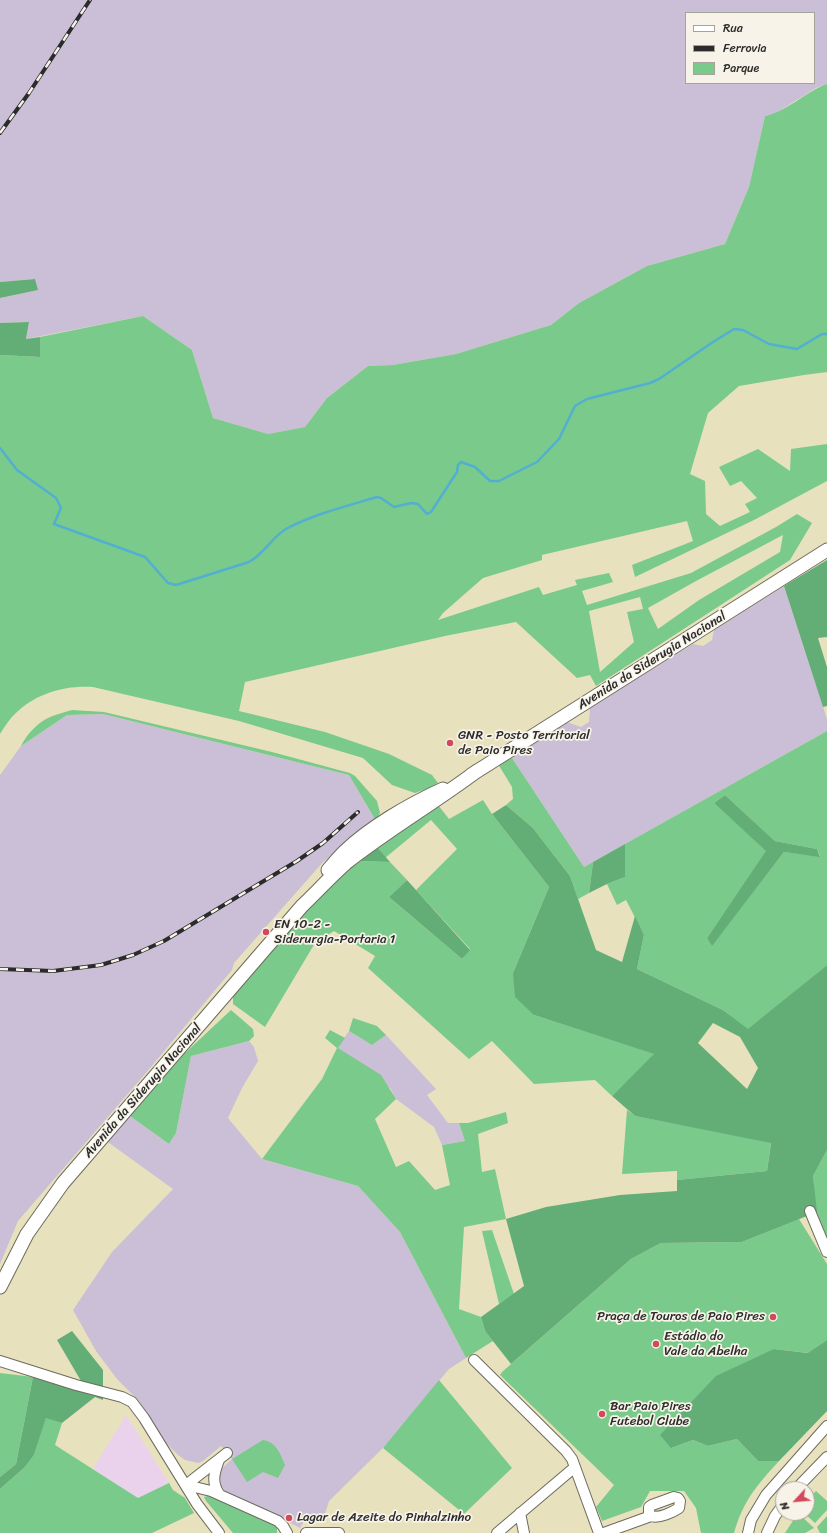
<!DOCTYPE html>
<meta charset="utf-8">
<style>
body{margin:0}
#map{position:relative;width:827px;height:1533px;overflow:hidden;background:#e8e1be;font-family:Sriracha,sans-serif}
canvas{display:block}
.legend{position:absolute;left:685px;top:12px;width:130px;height:72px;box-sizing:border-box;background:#f7f3e8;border:1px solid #a5a39c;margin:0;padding:5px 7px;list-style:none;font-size:12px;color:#2b2b2b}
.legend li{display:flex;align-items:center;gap:8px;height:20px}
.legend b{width:20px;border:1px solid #a5a39c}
.north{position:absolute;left:775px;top:1481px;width:40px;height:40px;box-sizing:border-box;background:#f7f3e8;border:1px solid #a5a39c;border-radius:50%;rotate:244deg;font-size:11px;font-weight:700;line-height:16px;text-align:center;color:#2b2b2b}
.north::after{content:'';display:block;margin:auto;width:14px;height:18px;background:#d1495b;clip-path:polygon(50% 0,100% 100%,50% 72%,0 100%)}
</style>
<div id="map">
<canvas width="827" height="1533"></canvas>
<ul class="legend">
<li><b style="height:5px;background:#fff"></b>Rua</li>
<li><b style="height:5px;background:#2b2b2b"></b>Ferrovia</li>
<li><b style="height:11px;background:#7aca8b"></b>Parque</li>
</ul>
<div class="north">N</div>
</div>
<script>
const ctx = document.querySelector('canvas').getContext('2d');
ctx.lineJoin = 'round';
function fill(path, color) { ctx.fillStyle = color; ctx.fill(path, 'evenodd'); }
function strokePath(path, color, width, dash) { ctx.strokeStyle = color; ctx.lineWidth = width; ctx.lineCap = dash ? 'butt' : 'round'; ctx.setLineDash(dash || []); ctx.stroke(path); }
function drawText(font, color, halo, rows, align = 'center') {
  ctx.font = font + ' Sriracha,sans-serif'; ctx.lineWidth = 3.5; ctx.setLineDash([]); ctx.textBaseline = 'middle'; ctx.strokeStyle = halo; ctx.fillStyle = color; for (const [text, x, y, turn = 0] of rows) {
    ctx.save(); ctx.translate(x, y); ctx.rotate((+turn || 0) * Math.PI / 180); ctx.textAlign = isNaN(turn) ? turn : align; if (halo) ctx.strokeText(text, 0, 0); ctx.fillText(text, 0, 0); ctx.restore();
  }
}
fill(new Path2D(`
 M 126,1415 L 169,1483 L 138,1498 L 93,1469 Z`), '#ead1ec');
fill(new Path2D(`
 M 0,0 L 827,0 L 827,84 L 816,88 L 776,113 L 765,116 L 749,187 L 725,244 L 647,266 L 579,303 L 551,325 L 456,354 L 393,365 L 368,366 L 327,398 L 305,427 L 268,434 L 213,418 L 192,350 L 143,316 L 26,339 L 29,322 L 0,323 L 0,298 L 37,290 L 35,279 L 0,282 ZM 686,13 L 814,13 L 814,83 L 686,83 Z
 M 784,586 L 827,719 L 827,731 L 584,867 L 512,758 L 567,722 L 581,727 L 589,722 L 590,707 L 693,644 L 703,646 L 712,640 L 714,630 Z
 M 103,714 L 349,775 L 376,821 L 323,862 L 234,963 L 232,970 L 145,1074 L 18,1221 L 0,1264 L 0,775 L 21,746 L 67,715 Z
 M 349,1031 L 372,1045 L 386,1035 L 436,1089 L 427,1095 L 448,1123 L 459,1123 L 465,1141 L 442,1145 L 434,1127 L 396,1099 L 390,1088 L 337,1048 Z
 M 249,1041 L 254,1047 L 258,1061 L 242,1088 L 228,1118 L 262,1159 L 358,1186 L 400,1232 L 466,1358 L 449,1369 L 383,1448 L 329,1501 L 324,1517 L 319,1516 L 304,1521 L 300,1528 L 259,1507 L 226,1493 L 218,1480 L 218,1472 L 232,1459 L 221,1446 L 203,1461 L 198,1463 L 185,1460 L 178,1455 L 164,1441 L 139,1401 L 117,1379 L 96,1351 L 73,1310 L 112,1252 L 173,1189 L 105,1140 L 130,1116 L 169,1144 L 176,1133 L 191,1056 Z`), '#cabfd6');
fill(new Path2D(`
 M 827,84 L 827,372 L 804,375 L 739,386 L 708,413 L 690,474 L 705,481 L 706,514 L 720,526 L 750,512 L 745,504 L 757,498 L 741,481 L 730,486 L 719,467 L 758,449 L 790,471 L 791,449 L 827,444 L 827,481 L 754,520 L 635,577 L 632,565 L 693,541 L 687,521 L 542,555 L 542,560 L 483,578 L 443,613 L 438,620 L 539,587 L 543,595 L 577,585 L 575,580 L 609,573 L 613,582 L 582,591 L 587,605 L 691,573 L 776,527 L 797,514 L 812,523 L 790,560 L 596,686 L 590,675 L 577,678 L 516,622 L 445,636 L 245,682 L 239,711 L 325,732 L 389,754 L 432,775 L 438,783 L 429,788 L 415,793 L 392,785 L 363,758 L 239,721 L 93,687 C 66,685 37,693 17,712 C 10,718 5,726 0,734 L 0,355 L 40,357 L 40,337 L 143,316 L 192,350 L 213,418 L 268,434 L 305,427 L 327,398 L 368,366 L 393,365 L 456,354 L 551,325 L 579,303 L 647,266 L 725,244 L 749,187 L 765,116 C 788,111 805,92 827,84 ZM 783,535 L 780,552 L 699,600 L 658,629 L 648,608 L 696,581 ZM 640,597 L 643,609 L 627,612 L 634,642 L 600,672 L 589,611 Z
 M 72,710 L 104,712 L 272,752 L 350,773 L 355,776 L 377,801 L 380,813 L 376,821 L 349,775 L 103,714 L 67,715 L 21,746 C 27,734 38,722 50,717 C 57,714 65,712 72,710 Z
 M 827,731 L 827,965 L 748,1030 L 723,1010 L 637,969 L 644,935 L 626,900 L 617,905 L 607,884 L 625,877 L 625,844 ZM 725,795 L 775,841 L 817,849 L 820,856 L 784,852 L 712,945 L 707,938 L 767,851 L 714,803 Z
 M 512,758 L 584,867 L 593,862 L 589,893 L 578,899 L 570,876 L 533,828 L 506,805 L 513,799 L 512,787 L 498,764 Z
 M 483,800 L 492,814 L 549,887 L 513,973 L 534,1015 L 655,1054 L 612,1096 L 595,1080 L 534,1084 L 492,1041 L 469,1059 L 368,968 L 375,956 L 334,931 L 315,943 L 265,1027 L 233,1004 L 233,995 L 340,873 L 357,861 L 390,862 L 407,880 L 389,897 L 462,959 L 470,949 L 416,890 L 457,849 L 431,820 L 385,858 L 376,846 L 438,805 L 449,819 Z
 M 231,1010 L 253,1029 L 254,1036 L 249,1041 L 191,1056 L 176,1133 L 169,1144 L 130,1116 L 184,1054 Z
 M 353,1018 L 377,1026 L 386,1035 L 372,1045 L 349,1031 Z
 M 330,1030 L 345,1038 L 338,1048 L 381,1075 L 396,1099 L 375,1119 L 396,1167 L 409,1161 L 435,1190 L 450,1185 L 442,1145 L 465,1141 L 459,1123 L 468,1123 L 506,1112 L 508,1123 L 478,1134 L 482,1172 L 495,1169 L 506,1219 L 464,1227 L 459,1309 L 481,1317 L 485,1331 L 493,1341 L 466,1358 L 400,1232 L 358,1186 L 262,1159 L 322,1079 L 337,1048 L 325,1038 Z
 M 627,1110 L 635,1116 L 771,1142 L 767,1171 L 677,1180 L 677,1171 L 622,1174 Z
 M 827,1150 L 827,1238 L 815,1207 L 813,1176 Z
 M 799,1219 L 827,1264 L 827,1340 L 809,1353 L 774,1349 L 671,1448 L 693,1440 L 708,1446 L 737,1439 L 758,1461 L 779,1461 C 757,1485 743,1501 734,1533 L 701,1533 L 696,1508 L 684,1491 L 650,1491 L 641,1507 L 602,1521 L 596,1507 L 614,1485 L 500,1375 L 502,1372 L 631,1259 L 661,1243 L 742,1242 Z
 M 492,1230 L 514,1294 L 499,1304 L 482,1231 Z
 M 0,1373 L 33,1377 L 16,1464 L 0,1477 Z
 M 439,1380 L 512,1468 L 464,1514 L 383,1448 Z
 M 46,1417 L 62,1423 L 55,1445 L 138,1498 L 169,1483 L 173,1490 L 185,1498 L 194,1513 L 152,1533 L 0,1533 L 0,1489 L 25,1467 L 34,1455 Z
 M 263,1440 C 276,1442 280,1453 285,1465 L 278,1478 L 263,1472 L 247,1482 L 232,1459 Z
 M 816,1491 L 827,1501 L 827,1510 L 815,1523 L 804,1513 L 807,1513 L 807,1500 Z
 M 210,1495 L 277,1523 L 277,1533 L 233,1533 L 206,1501 L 204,1497 Z
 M 798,1513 L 814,1528 L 805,1533 L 785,1533 Z
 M 827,1516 L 827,1533 L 820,1533 L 817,1527 Z`), '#7aca8b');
fill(new Path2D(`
 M 35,279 L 38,290 L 0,298 L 0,282 Z
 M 29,322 L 26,339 L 40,337 L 40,357 L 0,355 L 0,323 Z
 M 827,560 L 827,637 L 818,638 L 827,667 L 827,706 L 823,707 L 784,586 Z
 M 725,795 L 775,841 L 817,849 L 820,857 L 784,852 L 712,946 L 707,938 L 766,851 L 714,803 Z
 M 506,805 L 533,828 L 570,876 L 596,950 L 622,962 L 635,916 L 644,935 L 637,969 L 723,1010 L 748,1029 L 827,965 L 827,1150 L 813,1176 L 817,1212 L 742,1242 L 661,1243 L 631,1259 L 511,1364 L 485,1331 L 481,1317 L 524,1286 L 506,1219 L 546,1207 L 620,1195 L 677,1191 L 677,1180 L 767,1171 L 771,1143 L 635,1116 L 612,1096 L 654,1054 L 534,1015 L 515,997 L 513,973 L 549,887 L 492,814 ZM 713,1023 L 740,1037 L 758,1068 L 747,1089 L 698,1043 Z
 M 625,844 L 625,877 L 607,884 L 589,893 L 593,862 Z
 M 376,846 L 390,862 L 357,861 Z
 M 407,880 L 470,950 L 462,959 L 389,897 Z
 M 72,1331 L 103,1370 L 103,1400 L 95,1397 L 62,1423 L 46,1418 L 34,1455 L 25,1467 L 0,1489 L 0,1477 L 16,1464 L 33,1377 L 73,1389 L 81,1381 L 57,1340 Z
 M 827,1340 L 827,1411 L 779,1461 L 758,1461 L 737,1439 L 708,1446 L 693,1440 L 671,1448 L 660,1435 L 716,1376 L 774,1349 L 808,1353 Z`), '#63ae77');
strokePath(new Path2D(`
 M 0,448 L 17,470 L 56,498 L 61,508 L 54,524 L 145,557 L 168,583 L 176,585 L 249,562 C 264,554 272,537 286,529 C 314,514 347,506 377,497 L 381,498 L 394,507 L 411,503 L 418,504 L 427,514 L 431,512 L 457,472 L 458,465 L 461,462 L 475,467 L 490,481 L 499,481 L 537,462 L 559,439 L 575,406 L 587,399 L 650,383 L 659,379 L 713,342 L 734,329 L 743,330 L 769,344 L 797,349 L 822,334 L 827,334`), '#53afd2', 2.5);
const minor = new Path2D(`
 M 810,1211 L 812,1216 L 827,1252
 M 474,1360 L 566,1451 L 572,1459 L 599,1533
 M 0,1361 L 76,1385 L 122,1397 L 132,1402 L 144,1418 L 197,1504 L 219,1533
 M 219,1460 C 214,1473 211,1483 220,1495
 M 186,1485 L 211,1491 L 278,1521 L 283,1526 L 287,1533
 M 186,1485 L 227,1453
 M 796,1489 L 827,1457
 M 520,1513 L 524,1533
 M 306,1533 L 339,1533
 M 497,1533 L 575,1467
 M 604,1533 L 651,1516 C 659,1519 673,1512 679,1508 L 680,1501 L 678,1498 L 674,1497 L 652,1505 L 649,1507 L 649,1514 L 651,1516
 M 748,1533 L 751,1520 L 766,1495 L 827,1426
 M 767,1533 L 775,1516 L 783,1505`);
const major = new Path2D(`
 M 471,775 L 827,550
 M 328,870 C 333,864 338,858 344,852 C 370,827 410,804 443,789
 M 0,1287 L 27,1234 L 63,1183 L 302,906 C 317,892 331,876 346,863 C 388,830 434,803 477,771`);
strokePath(minor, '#6d6b5e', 12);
strokePath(major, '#6d6b5e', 15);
strokePath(minor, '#fff', 10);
strokePath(major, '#fff', 13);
const rail = new Path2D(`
 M 0,133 L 29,93 L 90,0
 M 0,969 L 53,971 L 101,965 L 133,955 L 164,941 L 297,861 L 323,843 L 358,812`);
strokePath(rail, '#2b2b2b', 4);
strokePath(rail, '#f7f3e8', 2.5, [8]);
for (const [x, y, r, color] of [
 [450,743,4,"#d1495b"],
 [266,932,4,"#d1495b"],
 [773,1317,4,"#d1495b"],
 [656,1344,4,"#d1495b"],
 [602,1414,4,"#d1495b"],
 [289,1518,4,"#d1495b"]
]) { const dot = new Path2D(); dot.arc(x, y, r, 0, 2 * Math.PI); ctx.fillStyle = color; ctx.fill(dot); strokePath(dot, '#f7f3e8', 1.5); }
drawText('13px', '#2b2b2b', '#f7f3e8', [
 ["Avenida da Siderugia Nacional",652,661,-32],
 ["Avenida da Siderugia Nacional",143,1091,-49]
]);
drawText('13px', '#2b2b2b', '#f7f3e8', [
 ["GNR - Posto Territorial",458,736],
 ["de Paio Pires",458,751],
 ["EN 10-2 -",274,925],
 ["Siderurgia-Portaria 1",274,940],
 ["Praça de Touros de Paio Pires",765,1317,"right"],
 ["Estádio do",664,1337],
 ["Vale da Abelha",664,1352],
 ["Bar Paio Pires",610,1407],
 ["Futebol Clube",610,1422],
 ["Lagar de Azeite do Pinhalzinho",297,1518]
], 'left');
</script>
